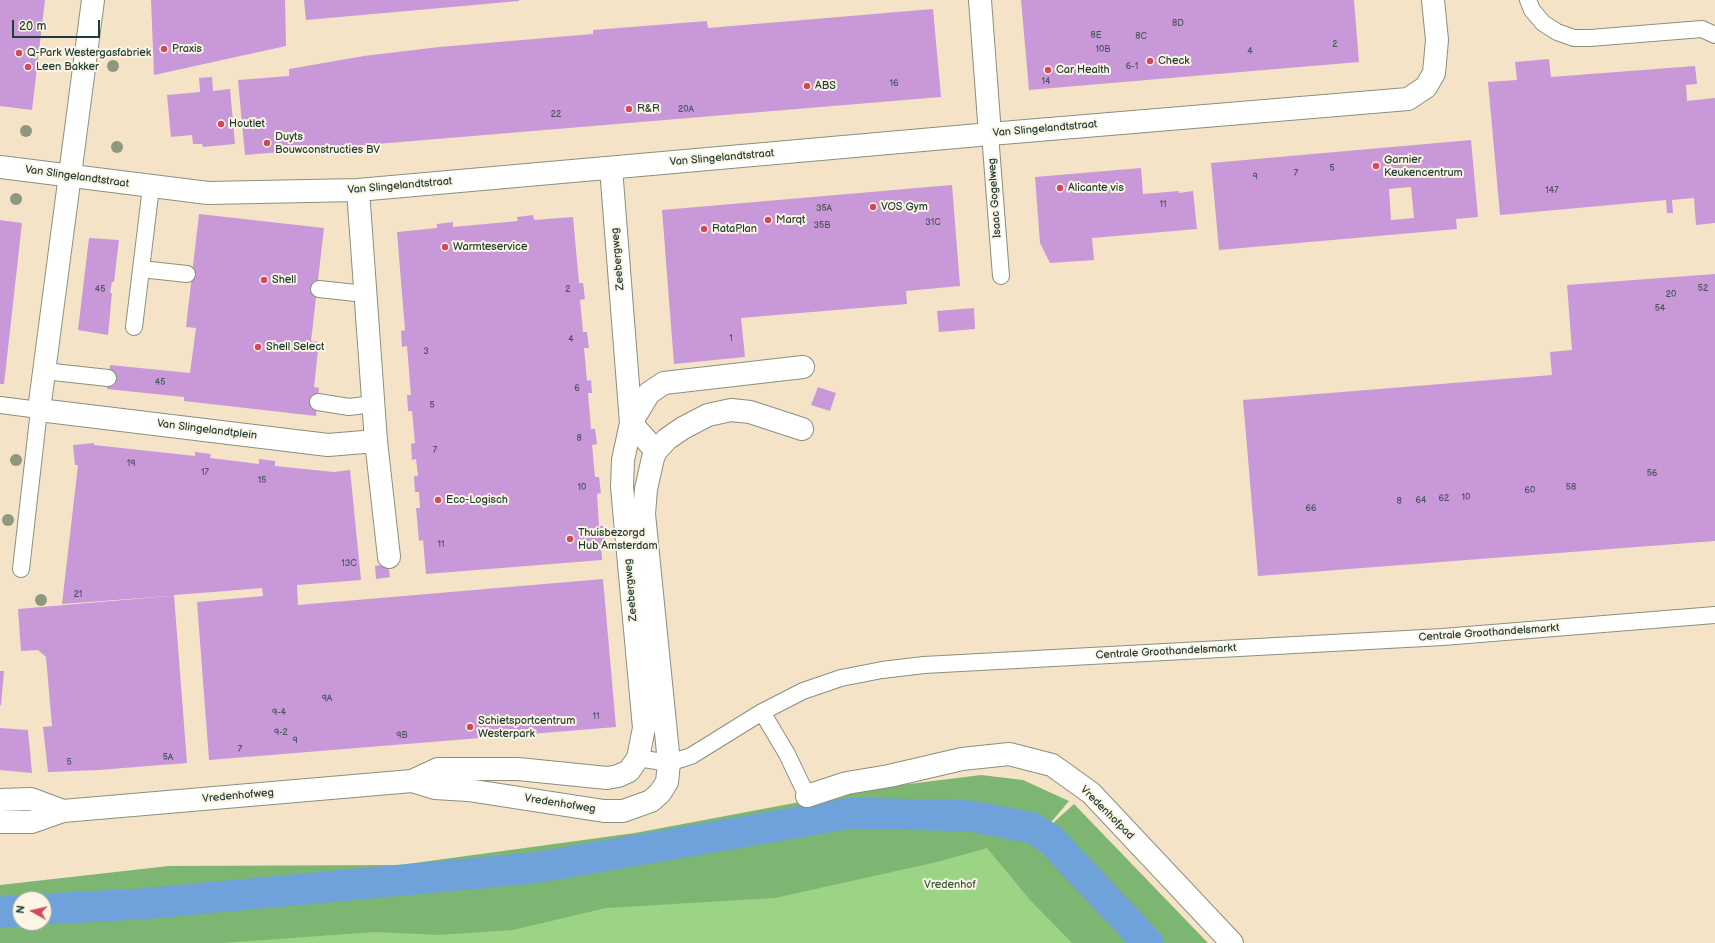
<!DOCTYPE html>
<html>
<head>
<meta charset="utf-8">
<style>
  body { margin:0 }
  #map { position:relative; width:1715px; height:943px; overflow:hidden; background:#f5e3c8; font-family:"Balsamiq Sans",sans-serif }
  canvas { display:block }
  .north { position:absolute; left:12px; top:891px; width:40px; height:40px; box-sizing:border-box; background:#fcf5e5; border:1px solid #a4ab9e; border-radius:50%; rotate:278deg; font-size:11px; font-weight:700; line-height:16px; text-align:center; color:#1f3d34 }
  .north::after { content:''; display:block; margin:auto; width:14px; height:18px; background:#d1495b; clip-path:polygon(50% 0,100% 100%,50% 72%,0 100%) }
  .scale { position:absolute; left:12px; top:20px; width:88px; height:18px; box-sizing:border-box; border:2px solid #1f3d34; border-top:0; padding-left:5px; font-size:12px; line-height:14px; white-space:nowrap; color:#1f3d34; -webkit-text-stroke:3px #fcf5e5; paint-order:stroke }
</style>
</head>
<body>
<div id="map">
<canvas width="1715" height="943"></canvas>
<div class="north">N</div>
<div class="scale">20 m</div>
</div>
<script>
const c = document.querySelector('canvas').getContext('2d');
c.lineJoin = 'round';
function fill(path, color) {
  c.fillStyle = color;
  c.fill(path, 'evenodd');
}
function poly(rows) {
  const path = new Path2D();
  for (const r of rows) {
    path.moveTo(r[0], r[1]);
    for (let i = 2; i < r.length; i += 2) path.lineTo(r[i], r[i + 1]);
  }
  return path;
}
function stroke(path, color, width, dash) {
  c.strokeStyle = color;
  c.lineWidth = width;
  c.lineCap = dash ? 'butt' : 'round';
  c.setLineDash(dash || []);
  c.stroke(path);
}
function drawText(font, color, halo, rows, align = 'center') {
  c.font = font + ' "Balsamiq Sans",sans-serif';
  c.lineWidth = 4;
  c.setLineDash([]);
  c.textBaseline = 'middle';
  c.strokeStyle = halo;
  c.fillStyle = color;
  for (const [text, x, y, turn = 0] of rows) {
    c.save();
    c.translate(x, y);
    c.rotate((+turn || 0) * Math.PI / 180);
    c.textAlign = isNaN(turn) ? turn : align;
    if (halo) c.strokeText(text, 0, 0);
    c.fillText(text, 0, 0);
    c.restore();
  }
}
fill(poly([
  [1008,835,1129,943,0,943,20,923,44,923]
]), '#9cd486');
fill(poly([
  [981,775,1023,780,1069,801,1042,833,1074,804,1208,943,1072,943,1030,900,987,848,937,862,775,898,606,908,513,930,438,935,375,932,222,943,0,943,0,885,169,866,400,865,635,833,869,789],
  [20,899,44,899,44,923,20,923]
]), '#7db673');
stroke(poly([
  [44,909,141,904,534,868,852,813,970,816,1032,828,1050,839,1148,943],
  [0,912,20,911]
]), '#6fa2db', 31);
fill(poly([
  [0,0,45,0,32,110,0,106],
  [151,0,285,0,286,46,154,75],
  [304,0,519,0,519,1,306,20],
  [1021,0,1354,0,1359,62,1029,90],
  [933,9,941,97,245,155,238,80,289,76,289,69,364,56,439,47,593,34,593,30,707,21,708,28],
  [1549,59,1551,77,1695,66,1697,84,1686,85,1687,101,1715,98,1715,223,1696,225,1694,198,1672,200,1673,213,1667,213,1666,200,1500,215,1488,82,1517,80,1515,62],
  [212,77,213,91,230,89,235,144,203,147,202,144,193,144,192,135,171,137,167,95,200,92,199,78],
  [1471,140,1478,217,1456,219,1457,229,1219,250,1211,163],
  [1411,187,1414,218,1391,220,1389,189],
  [1141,168,1143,194,1179,191,1179,193,1193,191,1197,229,1092,238,1094,260,1050,263,1040,243,1035,177],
  [952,185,960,286,906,291,907,304,741,318,745,357,674,364,662,210],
  [199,214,324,228,311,341,319,342,314,387,319,388,316,416,184,401,184,397,107,389,110,365,190,373,196,328,186,327],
  [533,215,534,220,573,217,579,283,583,283,585,299,580,300,583,332,587,332,589,348,584,348,587,381,591,380,592,393,588,393,591,429,595,429,597,444,592,445,595,477,599,477,601,493,597,494,599,526,603,526,605,542,601,542,602,560,426,574,423,540,419,541,416,508,420,508,419,492,415,492,414,476,418,476,416,459,412,460,411,444,415,443,412,411,408,411,407,395,411,395,407,346,402,347,401,331,405,330,397,232,437,228,437,224,453,222,453,227,518,221,517,217],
  [0,220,22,223,4,384,0,384],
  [89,238,119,240,114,282,112,282,110,293,112,293,108,335,78,330],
  [1715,274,1715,541,1258,576,1243,400,1552,375,1550,352,1572,350,1567,285],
  [974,308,975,329,939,332,937,311],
  [818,387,836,393,830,411,811,405],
  [94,443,94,445,195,456,195,452,211,454,210,458,259,464,259,459,275,461,275,466,334,472,350,470,361,580,297,585,298,605,603,579,616,727,209,760,197,602,263,596,262,588,226,591,174,595,187,763,98,770,48,772,43,727,52,726,46,657,38,650,21,651,18,609,170,596,62,604,78,465,75,465,73,445],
  [388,564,390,577,376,579,375,566],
  [0,671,4,671,1,705,0,705],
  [0,728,28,730,32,773,0,770]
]), '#c898d9');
const lane = poly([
  [1528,0,1532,10,1543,23,1557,32,1574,38,1590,38,1702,29,1715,35],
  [990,134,1001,276],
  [141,269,187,274],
  [319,289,365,294],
  [134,327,151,187],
  [44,371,108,378],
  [318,402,349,407,373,404],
  [0,405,39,410,21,569],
  [762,712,787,754,807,796],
  [638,758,669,763,691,756,762,712,803,691,841,678,882,670,924,665,1443,637,1715,615]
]);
const street = poly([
  [93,0,39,410,328,445,376,441],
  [980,0,990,134],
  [0,167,208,193,358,190,990,134,1408,99,1426,87,1434,73,1437,40,1433,0],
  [611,168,631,423,656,451],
  [358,190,376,441,389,557],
  [412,781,435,788,468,790,604,811,623,811,651,801,660,793,667,782,669,763,644,514,646,489,653,458,656,451,667,439,683,428,708,415,731,410,750,412,802,429],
  [807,796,847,783,889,776,962,759,1009,754,1052,765,1091,793,1232,943],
  [0,800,31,799,63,811],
  [0,822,32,822,63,811,412,781,438,769,518,769,607,778,618,776,629,771,638,758,644,728,622,487,623,460,631,423,649,393,664,383,803,367]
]);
stroke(lane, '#8a907e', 18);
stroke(street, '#8a907e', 24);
stroke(lane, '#fff', 16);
stroke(street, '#fff', 22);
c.fillStyle = '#8d987f';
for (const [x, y] of [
  [113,66],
  [26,131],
  [117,147],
  [16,199],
  [16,460],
  [8,520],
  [41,600]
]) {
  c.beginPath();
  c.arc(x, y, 6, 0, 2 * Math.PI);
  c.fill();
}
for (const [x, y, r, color] of [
  [164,49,4,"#d1495b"],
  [19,53,4,"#d1495b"],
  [1150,61,4,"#d1495b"],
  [28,67,4,"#d1495b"],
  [1048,70,4,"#d1495b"],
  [807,86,4,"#d1495b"],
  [629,109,4,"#d1495b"],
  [221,124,4,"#d1495b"],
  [267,143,4,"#d1495b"],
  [1376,166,4,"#d1495b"],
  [1060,188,4,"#d1495b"],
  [873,207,4,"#d1495b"],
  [768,220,4,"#d1495b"],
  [704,229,4,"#d1495b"],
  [445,247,4,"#d1495b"],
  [264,280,4,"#d1495b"],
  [258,347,4,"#d1495b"],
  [438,500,4,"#d1495b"],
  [570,539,4,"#d1495b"],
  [470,727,4,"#d1495b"]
]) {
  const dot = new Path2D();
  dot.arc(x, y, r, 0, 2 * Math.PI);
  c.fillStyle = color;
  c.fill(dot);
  stroke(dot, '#fcf5e5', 1.5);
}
drawText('9px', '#49545d', null, [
  ["8D",1178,24],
  ["8E",1096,36],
  ["8C",1141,37],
  ["2",1335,45],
  ["10B",1103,50],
  ["4",1250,52],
  ["6-1",1132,67],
  ["14",1046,82],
  ["16",894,84],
  ["20A",686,110],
  ["22",556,115],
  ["5",1332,169],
  ["7",1296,174],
  ["9",1255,177],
  ["147",1552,191],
  ["11",1163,205],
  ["35A",824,209],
  ["31C",933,223],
  ["35B",822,226],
  ["52",1703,289],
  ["45",100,290],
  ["2",568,290],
  ["20",1671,295],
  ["54",1660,309],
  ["1",731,339],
  ["4",571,340],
  ["3",426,352],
  ["45",160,383],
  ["6",577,389],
  ["5",432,406],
  ["8",579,439],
  ["7",435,451],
  ["19",131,464],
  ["17",205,473],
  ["56",1652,474],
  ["15",262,481],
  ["10",582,488],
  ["58",1571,488],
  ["60",1530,491],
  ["10",1466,498],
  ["62",1444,499],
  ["64",1421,501],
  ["8",1399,502],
  ["66",1311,509],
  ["11",441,545],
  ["13C",349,564],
  ["21",78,595],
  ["9A",327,699],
  ["9-4",279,713],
  ["11",596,717],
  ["9-2",281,733],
  ["9B",402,736],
  ["9",295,741],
  ["7",240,750],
  ["5A",168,758],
  ["5",69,763]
]);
drawText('11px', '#1f3d34', '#fcf5e5', [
  ["Praxis",172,49],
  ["Q-Park Westergasfabriek",27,53],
  ["Check",1158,61],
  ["Leen Bakker",36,67],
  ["Car Health",1056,70],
  ["ABS",815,86],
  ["R&R",637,109],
  ["Houtlet",229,124],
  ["Duyts",275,137],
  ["Bouwconstructies BV",275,150],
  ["Garnier",1384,160],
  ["Keukencentrum",1384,173],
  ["Alicante vis",1068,188],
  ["VOS Gym",881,207],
  ["Marqt",776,220],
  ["RataPlan",712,229],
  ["Warmteservice",453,247],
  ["Shell",272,280],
  ["Shell Select",266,347],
  ["Eco-Logisch",446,500],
  ["Thuisbezorgd",578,533],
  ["Hub Amsterdam",578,546],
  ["Schietsportcentrum",478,721],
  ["Westerpark",478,734]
], 'left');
drawText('11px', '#1f3d34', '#fcf5e5', [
  ["Van Slingelandtstraat",1045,129,-5],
  ["Van Slingelandtstraat",722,158,-5],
  ["Van Slingelandtstraat",77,177,8],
  ["Van Slingelandtstraat",400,186,-5],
  ["Isaac Gogelweg",995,198,-94],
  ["Zeebergweg",618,259,-95],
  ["Van Slingelandtplein",207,430,7],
  ["Zeebergweg",631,590,-95],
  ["Centrale Groothandelsmarkt",1489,633,-4],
  ["Centrale Groothandelsmarkt",1166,652,-3],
  ["Vredenhofweg",238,796,-5],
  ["Vredenhofweg",560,804,9],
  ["Vredenhofpad",1107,813,45]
]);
drawText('11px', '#385b44', '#fcf5e5', [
  ["Vredenhof",950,885]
]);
</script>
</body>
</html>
